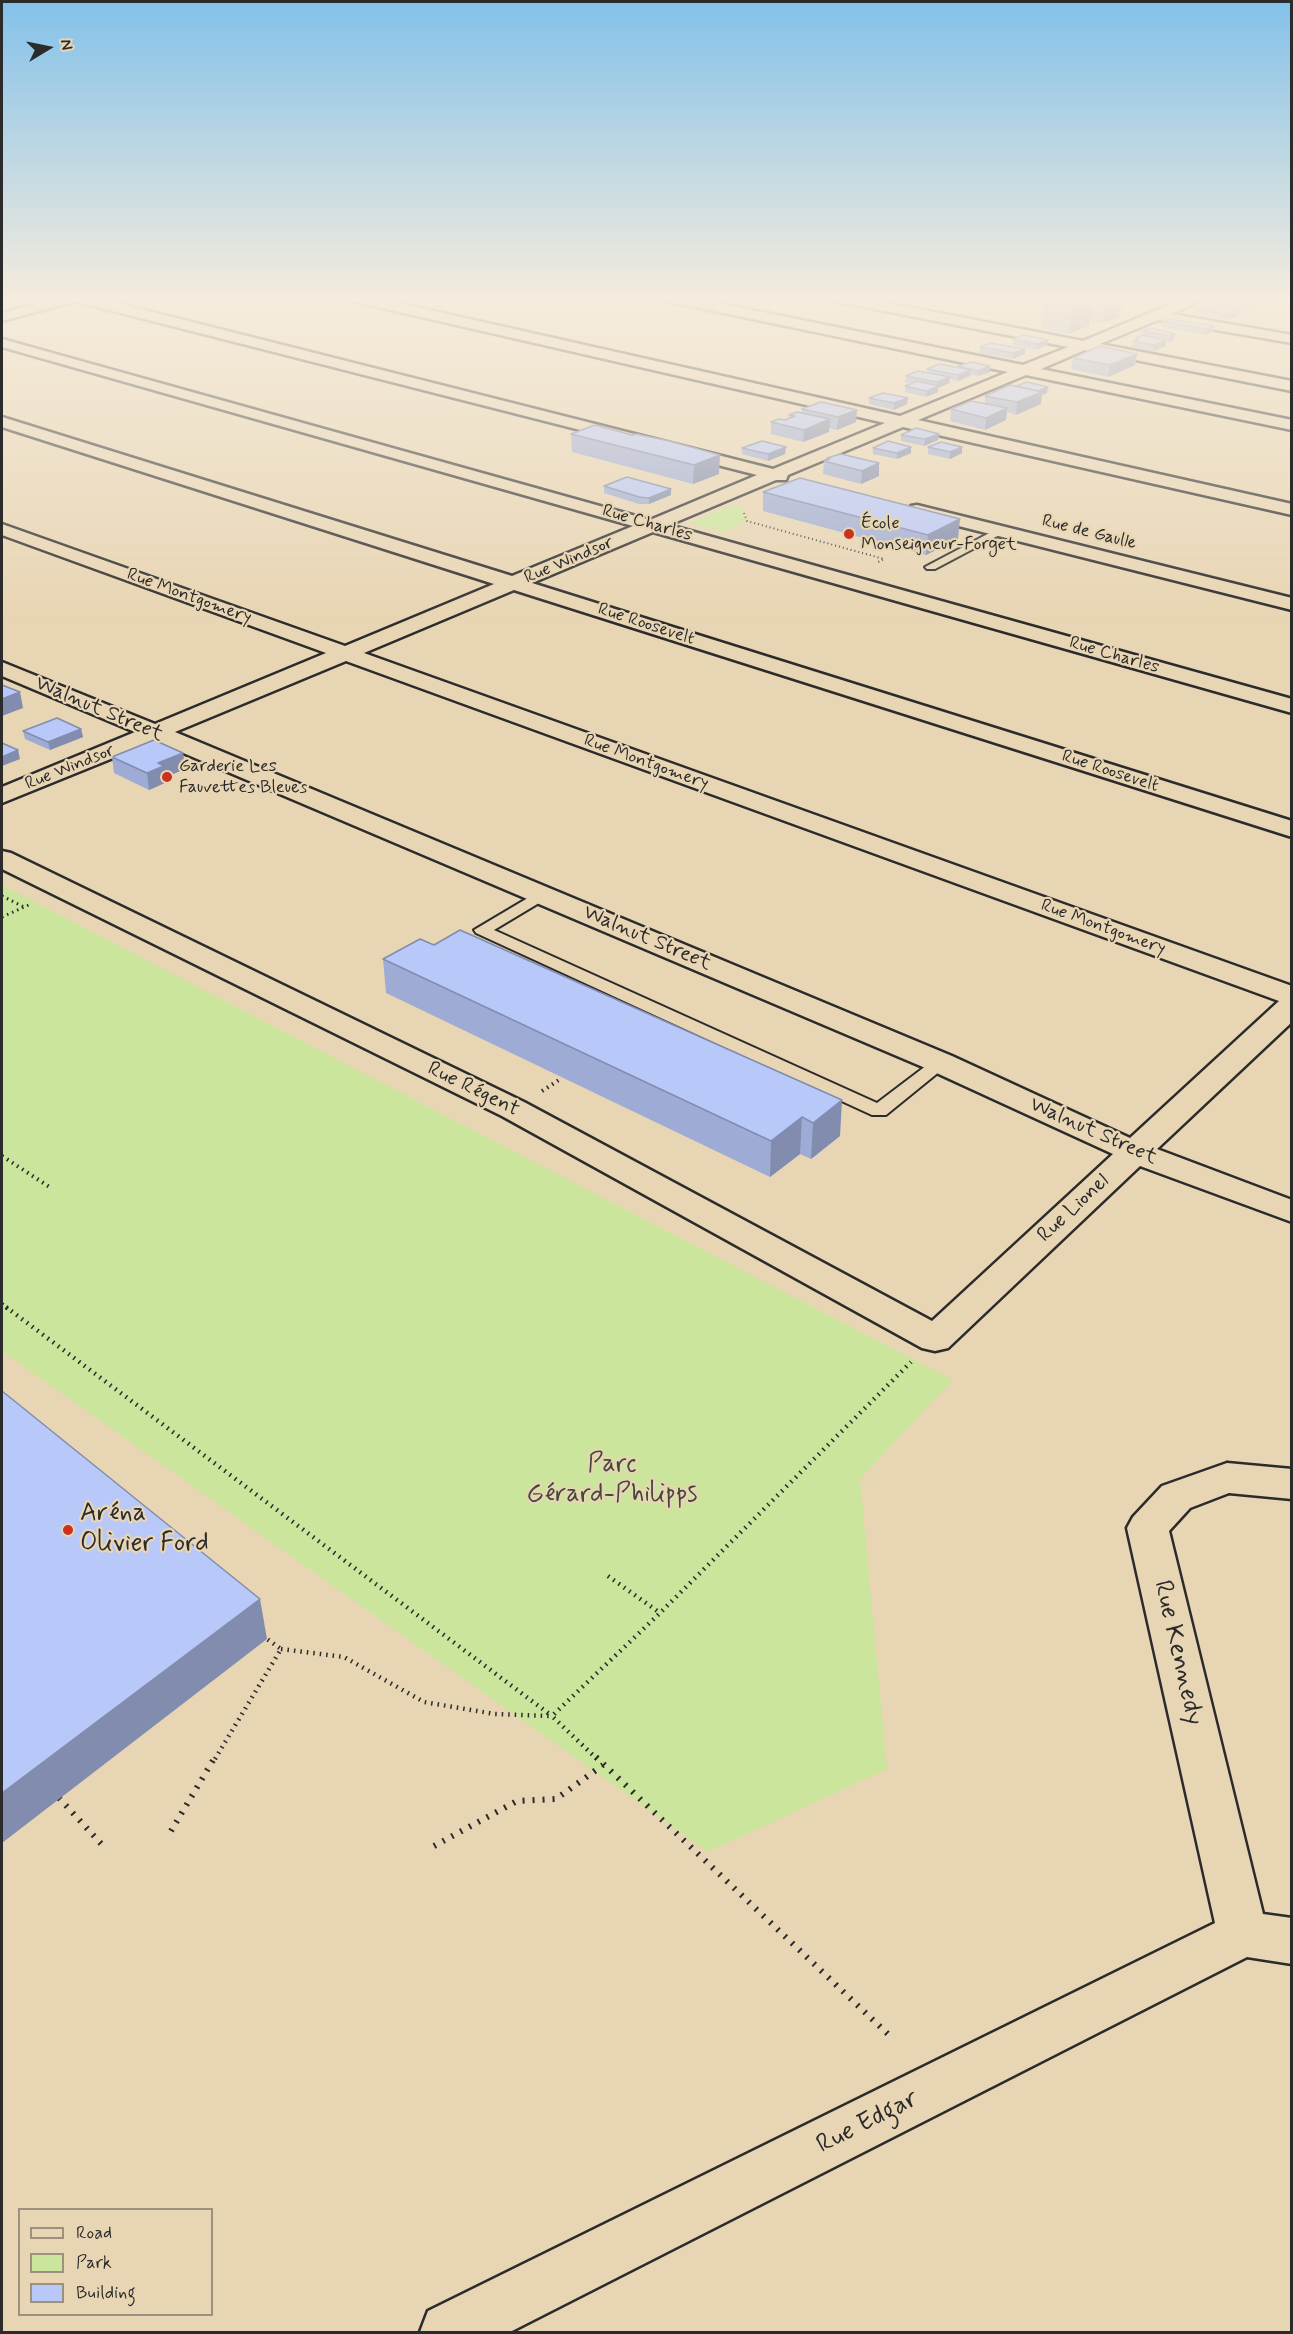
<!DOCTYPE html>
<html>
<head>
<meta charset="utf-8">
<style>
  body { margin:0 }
  #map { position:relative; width:1293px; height:2334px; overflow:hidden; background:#e8d5b3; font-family:Mynerve,sans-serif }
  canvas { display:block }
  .frame { position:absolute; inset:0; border:3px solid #2b2b2b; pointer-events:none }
  .legend { position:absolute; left:18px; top:2208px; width:195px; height:108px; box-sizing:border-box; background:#e8d5b3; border:2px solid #9c917d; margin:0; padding:8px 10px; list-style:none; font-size:18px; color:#2b2b2b }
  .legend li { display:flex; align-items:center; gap:12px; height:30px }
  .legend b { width:30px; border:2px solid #9c917d }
  .north { position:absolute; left:18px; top:18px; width:60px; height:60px; -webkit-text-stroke:4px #e8d5b3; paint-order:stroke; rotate:80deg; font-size:16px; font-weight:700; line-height:24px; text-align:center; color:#2b2b2b }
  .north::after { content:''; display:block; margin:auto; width:21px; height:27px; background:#2b2b2b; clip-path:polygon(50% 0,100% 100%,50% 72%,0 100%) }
</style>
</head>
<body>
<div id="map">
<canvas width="1293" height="2334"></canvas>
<div class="frame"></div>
<ul class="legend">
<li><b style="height:8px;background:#e8d5b3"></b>Road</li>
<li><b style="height:16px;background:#cbe59c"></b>Park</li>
<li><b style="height:16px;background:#b8c8f8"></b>Building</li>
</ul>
<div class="north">N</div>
</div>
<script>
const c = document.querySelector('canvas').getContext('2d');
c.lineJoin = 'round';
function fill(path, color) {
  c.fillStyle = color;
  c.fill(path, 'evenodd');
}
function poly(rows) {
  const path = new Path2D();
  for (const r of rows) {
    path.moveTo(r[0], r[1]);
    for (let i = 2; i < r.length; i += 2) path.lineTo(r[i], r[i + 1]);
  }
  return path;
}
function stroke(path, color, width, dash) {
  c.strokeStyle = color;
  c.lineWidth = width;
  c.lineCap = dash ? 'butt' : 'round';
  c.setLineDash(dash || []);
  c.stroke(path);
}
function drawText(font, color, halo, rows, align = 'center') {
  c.font = font + ' Mynerve,sans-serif';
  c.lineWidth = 4.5;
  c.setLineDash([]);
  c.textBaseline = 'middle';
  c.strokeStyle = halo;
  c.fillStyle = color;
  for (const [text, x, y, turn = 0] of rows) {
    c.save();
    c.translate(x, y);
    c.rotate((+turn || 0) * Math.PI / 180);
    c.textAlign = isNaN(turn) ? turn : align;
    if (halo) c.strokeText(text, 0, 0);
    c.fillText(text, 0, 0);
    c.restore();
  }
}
fill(poly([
  [731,505,742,507,747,521,724,532,689,523],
  [2,885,953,1380,860,1479,887,1769,708,1852,2,1351]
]), '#cbe59c');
const service = poly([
  [999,528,1003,529,1003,533,935,569,927,569,925,567,999,528],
  [543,889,549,891,551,894,549,897,494,930,877,1103,935,1059,941,1058,947,1059,950,1063,886,1115,872,1115,476,933,474,930,543,889]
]);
const minor = poly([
  [89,296,773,469,885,423,347,300,341,296,367,296,900,416,1008,372,661,300,655,296,683,296,1023,365,1068,347,829,300,823,296,852,296,1083,341,1190,296,1209,296,1172,314,1292,335,1292,343,1158,320,1100,344,1292,381,1292,391,1085,350,1041,369,1292,420,1292,430,1026,375,918,420,1292,504,1292,515,903,427,788,475,786,480,776,480,669,525,1292,699,1292,713,653,532,532,583,1292,821,1292,837,514,590,364,653,1292,986,1292,1022,1157,1149,1292,1200,1292,1222,1140,1166,948,1348,935,1351,922,1348,502,1116,2,869,2,851,11,853,524,1102,932,1321,1113,1154,930,1070,155,741,2,803,2,787,135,732,2,676,2,662,155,724,326,653,2,535,2,524,345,646,494,584,2,427,2,417,512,576,633,526,2,347,2,339,650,520,757,475,70,300,68,297,89,296],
  [346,661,1279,1001,1130,1138,952,1056,175,732,346,661],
  [917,505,1292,598,1292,610,911,514,908,510,911,506,917,505],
  [1227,1463,1292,1469,1292,1499,1229,1493,1190,1508,1169,1531,1263,1914,1292,1918,1292,1964,1247,1957,510,2332,420,2332,428,2311,1215,1923,1127,1528,1133,1517,1162,1486,1227,1463]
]);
const secondary = poly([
  [61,296,84,296,83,299,2,321,2,313,61,296]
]);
stroke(service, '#2b2b2b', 4);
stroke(minor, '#2b2b2b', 5);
stroke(secondary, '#2b2b2b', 5);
stroke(poly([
  [744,513,747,521,884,559,876,563]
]), '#2b2b2b', 2, [1, 3]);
stroke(poly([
  [2,896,24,907],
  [2,917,31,904]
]), '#2b2b2b', 3, [1.5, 4]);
stroke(poly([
  [542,1091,562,1078],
  [2,1156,51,1188],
  [2,1304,8,1309]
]), '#2b2b2b', 4, [1.5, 4.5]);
stroke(poly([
  [6,1307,552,1716],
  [608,1576,660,1613],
  [281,1649,344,1657,424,1702,495,1714,551,1716],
  [215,1759,281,1649,267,1639],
  [597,1759,552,1716,660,1613,911,1362]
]), '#2b2b2b', 4.5, [1.5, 5]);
stroke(poly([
  [596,1757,891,2037],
  [59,1798,106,1849],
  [171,1831,215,1757],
  [434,1846,517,1801,556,1799,603,1765]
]), '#2b2b2b', 6, [2, 8]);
fill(service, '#e8d5b3');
fill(minor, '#e8d5b3');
fill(secondary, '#e8d5b3');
fill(poly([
  [9,296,44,296,44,297,27,302,9,298],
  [1085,296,1160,296,1160,301,1146,306,1122,302,1120,317,1104,323,1090,320,1089,326,1068,334,1042,329,1046,301],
  [1233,296,1266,296,1266,298,1266,296,1275,296,1274,299,1252,310,1224,305,1225,300],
  [1199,308,1241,315,1229,320,1198,314],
  [1163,321,1214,326,1213,332,1205,335,1162,327],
  [1143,331,1175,334,1174,340,1169,342,1166,341,1166,346,1154,351,1132,347,1133,341,1136,340,1136,338,1142,336],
  [1013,339,1047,345,1036,350,1013,345],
  [980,347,1025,354,1013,359,979,353],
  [1137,354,1135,365,1108,377,1071,369,1073,358],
  [958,366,990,366,990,372,978,376,970,375,970,376,958,381,950,379,949,383,938,388,938,392,926,397,905,392,905,386,912,383,905,382,906,376,927,372,927,369,958,368],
  [1017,386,1048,387,1047,393,1042,395,1041,404,1016,415,1007,412,1006,420,985,430,950,421,951,409,985,404,985,396],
  [869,398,907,404,894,410,869,404],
  [802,409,856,422,837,430,829,428,829,432,803,442,771,434,771,422,785,420,789,419,789,415,802,413],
  [595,425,719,474,693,484,572,452,571,434],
  [939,434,938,440,924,446,901,441,901,435],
  [786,447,785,454,768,461,742,454,742,448],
  [928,447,962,447,962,453,950,459,928,454],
  [873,448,911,453,897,459,873,454],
  [827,458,879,476,861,484,823,474,824,461,827,460],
  [604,486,671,489,671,495,649,504,639,504,604,493],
  [763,492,958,539,926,555,763,511],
  [81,729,83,737,50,750,25,739,23,731],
  [183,753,185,769,166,777,167,782,149,790,114,773,112,757],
  [460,930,840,1136,811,1159,800,1154,770,1177,386,993,383,959,434,945]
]), '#9eacd5');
fill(poly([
  [44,296,44,297,27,302,26,297],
  [1108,296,1123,296,1120,317,1104,323],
  [1147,296,1160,296,1160,301,1146,306],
  [1266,296,1275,296,1274,299,1265,304],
  [1093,298,1089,326,1068,334,1072,306],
  [1264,300,1263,305,1252,310,1253,305],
  [1242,310,1241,315,1229,320,1230,315],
  [1214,326,1213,332,1205,335,1206,329],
  [1175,334,1174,340,1169,342,1170,336],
  [1048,340,1047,345,1036,350,1037,344],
  [1166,340,1166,346,1154,351,1154,345],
  [1025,349,1025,354,1013,359,1014,353],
  [1137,354,1135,365,1108,377,1110,365],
  [990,366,990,372,978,376,978,371],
  [971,370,970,376,958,381,958,375],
  [950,377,949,383,938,388,938,392,926,397,927,391,937,387,937,382],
  [1048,387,1047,393,1042,395,1041,404,1016,415,1017,402,1037,391],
  [908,398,907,404,894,410,894,403],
  [1007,408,1006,420,985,430,986,418],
  [857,410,856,422,837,430,838,417],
  [830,419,829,432,803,442,804,430],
  [939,434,938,440,924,446,925,439],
  [786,447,785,454,768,461,768,454],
  [911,447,911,453,897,459,897,453],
  [962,447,962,453,950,459,950,452],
  [720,455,719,474,693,484,694,465],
  [879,463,879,476,861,484,862,471],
  [671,489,671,495,649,504,649,498],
  [960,519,958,539,926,555,928,535],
  [20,692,23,708,2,716,2,699],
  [81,729,83,737,50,750,48,742],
  [18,750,20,759,2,766,2,757],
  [183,753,185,769,166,777,167,782,149,790,147,773,158,763],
  [842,1100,840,1136,811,1159,813,1123],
  [802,1117,800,1154,770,1177,771,1141],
  [260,1599,267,1639,2,1843,2,1793]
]), '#818cae');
const building = poly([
  [1059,296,1082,296,1093,298,1072,306,1046,301,1059,296],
  [1233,296,1242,296,1264,300,1253,305,1225,300,1233,296],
  [1210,304,1242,310,1230,315,1199,308,1210,304],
  [1169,319,1214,326,1206,329,1163,321,1169,319],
  [1151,328,1175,334,1170,336,1143,331,1151,328],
  [1024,335,1048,340,1037,344,1013,339,1024,335],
  [1142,335,1166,340,1154,345,1133,341,1139,339,1136,338,1142,335],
  [990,343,1025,349,1014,353,980,347,990,343],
  [1100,346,1137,354,1110,365,1073,358,1100,346],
  [971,362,990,366,978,371,958,366,971,362],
  [939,364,971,370,958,375,927,369,939,364],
  [918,371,950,377,937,382,906,376,918,371],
  [917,381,939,386,927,391,905,386,917,381],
  [1027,382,1048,387,1038,391,1017,386,1027,382],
  [1010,385,1042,392,1017,402,985,396,1010,385],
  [883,393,908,398,894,403,869,398,883,393],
  [971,401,1007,408,986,418,951,409,971,401],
  [821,402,857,410,838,417,802,409,821,402],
  [797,412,830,419,804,430,771,422,779,419,785,420,795,416,789,415,797,412],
  [595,425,632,435,636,434,669,441,720,455,694,465,571,434,595,425],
  [916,428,939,434,925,439,901,435,916,428],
  [762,441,786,447,768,454,742,448,762,441],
  [888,441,911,447,897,453,873,448,888,441],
  [941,442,962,447,950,452,928,447,941,442],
  [841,454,879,463,862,471,824,461,830,459,827,458,841,454],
  [627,477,671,489,649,498,639,497,604,486,627,477],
  [800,478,960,519,928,535,763,492,800,478],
  [2,685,20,692,2,699,2,685],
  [57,718,81,729,48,742,23,731,57,718],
  [154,740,183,753,158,763,164,766,147,773,112,757,154,740],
  [2,743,18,750,2,757,2,743],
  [460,930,842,1100,813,1123,802,1117,771,1141,383,959,420,939,434,945,460,930],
  [2,1391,260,1599,2,1793,2,1391]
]);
fill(building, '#b8c8f8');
stroke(building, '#818cae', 1.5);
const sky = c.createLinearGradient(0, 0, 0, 623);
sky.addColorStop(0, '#83c1ea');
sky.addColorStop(0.48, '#f5ecdd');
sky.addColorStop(1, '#f5ecdd00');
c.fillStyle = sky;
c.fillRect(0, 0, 1293, 623);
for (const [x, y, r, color] of [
  [849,534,6,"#c8321e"],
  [167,777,6,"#c8321e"],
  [68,1530,6,"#c8321e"]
]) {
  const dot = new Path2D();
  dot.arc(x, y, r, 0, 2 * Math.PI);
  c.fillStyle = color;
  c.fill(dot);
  stroke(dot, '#e8d5b3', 2);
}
drawText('18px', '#2b2b2b', '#e8d5b3', [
  ["Rue Charles",647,524,16],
  ["Rue de Gaulle",1089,533,14],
  ["Rue Windsor",569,561,-23],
  ["Rue Montgomery",189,597,20],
  ["Rue Roosevelt",646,625,18],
  ["Rue Charles",1114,656,16],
  ["Rue Montgomery",646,763,20],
  ["Rue Windsor",70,768,-22],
  ["Rue Roosevelt",1110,772,18],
  ["Rue Montgomery",1103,928,20]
]);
drawText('18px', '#2b2b2b', '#e8d5b3', [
  ["École",861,524],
  ["Monseigneur-Forget",861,545],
  ["Garderie Les",179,767],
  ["Fauvettes Bleues",179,788]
], 'left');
drawText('21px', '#2b2b2b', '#e8d5b3', [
  ["Walnut Street",99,710,23],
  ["Walnut Street",647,939,23],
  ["Rue Régent",473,1090,26],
  ["Walnut Street",1093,1132,24],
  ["Rue Lionel",1074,1209,-43]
]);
drawText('26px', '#43473c', '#e8d5b3', [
  ["Parc",612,1466],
  ["Gérard-Philipps",612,1496]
]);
drawText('26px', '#2b2b2b', '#e8d5b3', [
  ["Aréna",80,1515],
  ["Olivier Ford",80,1545]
], 'left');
drawText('26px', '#2b2b2b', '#e8d5b3', [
  ["Rue Kennedy",1177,1653,77],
  ["Rue Edgar",868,2123,-27]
]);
</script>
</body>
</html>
